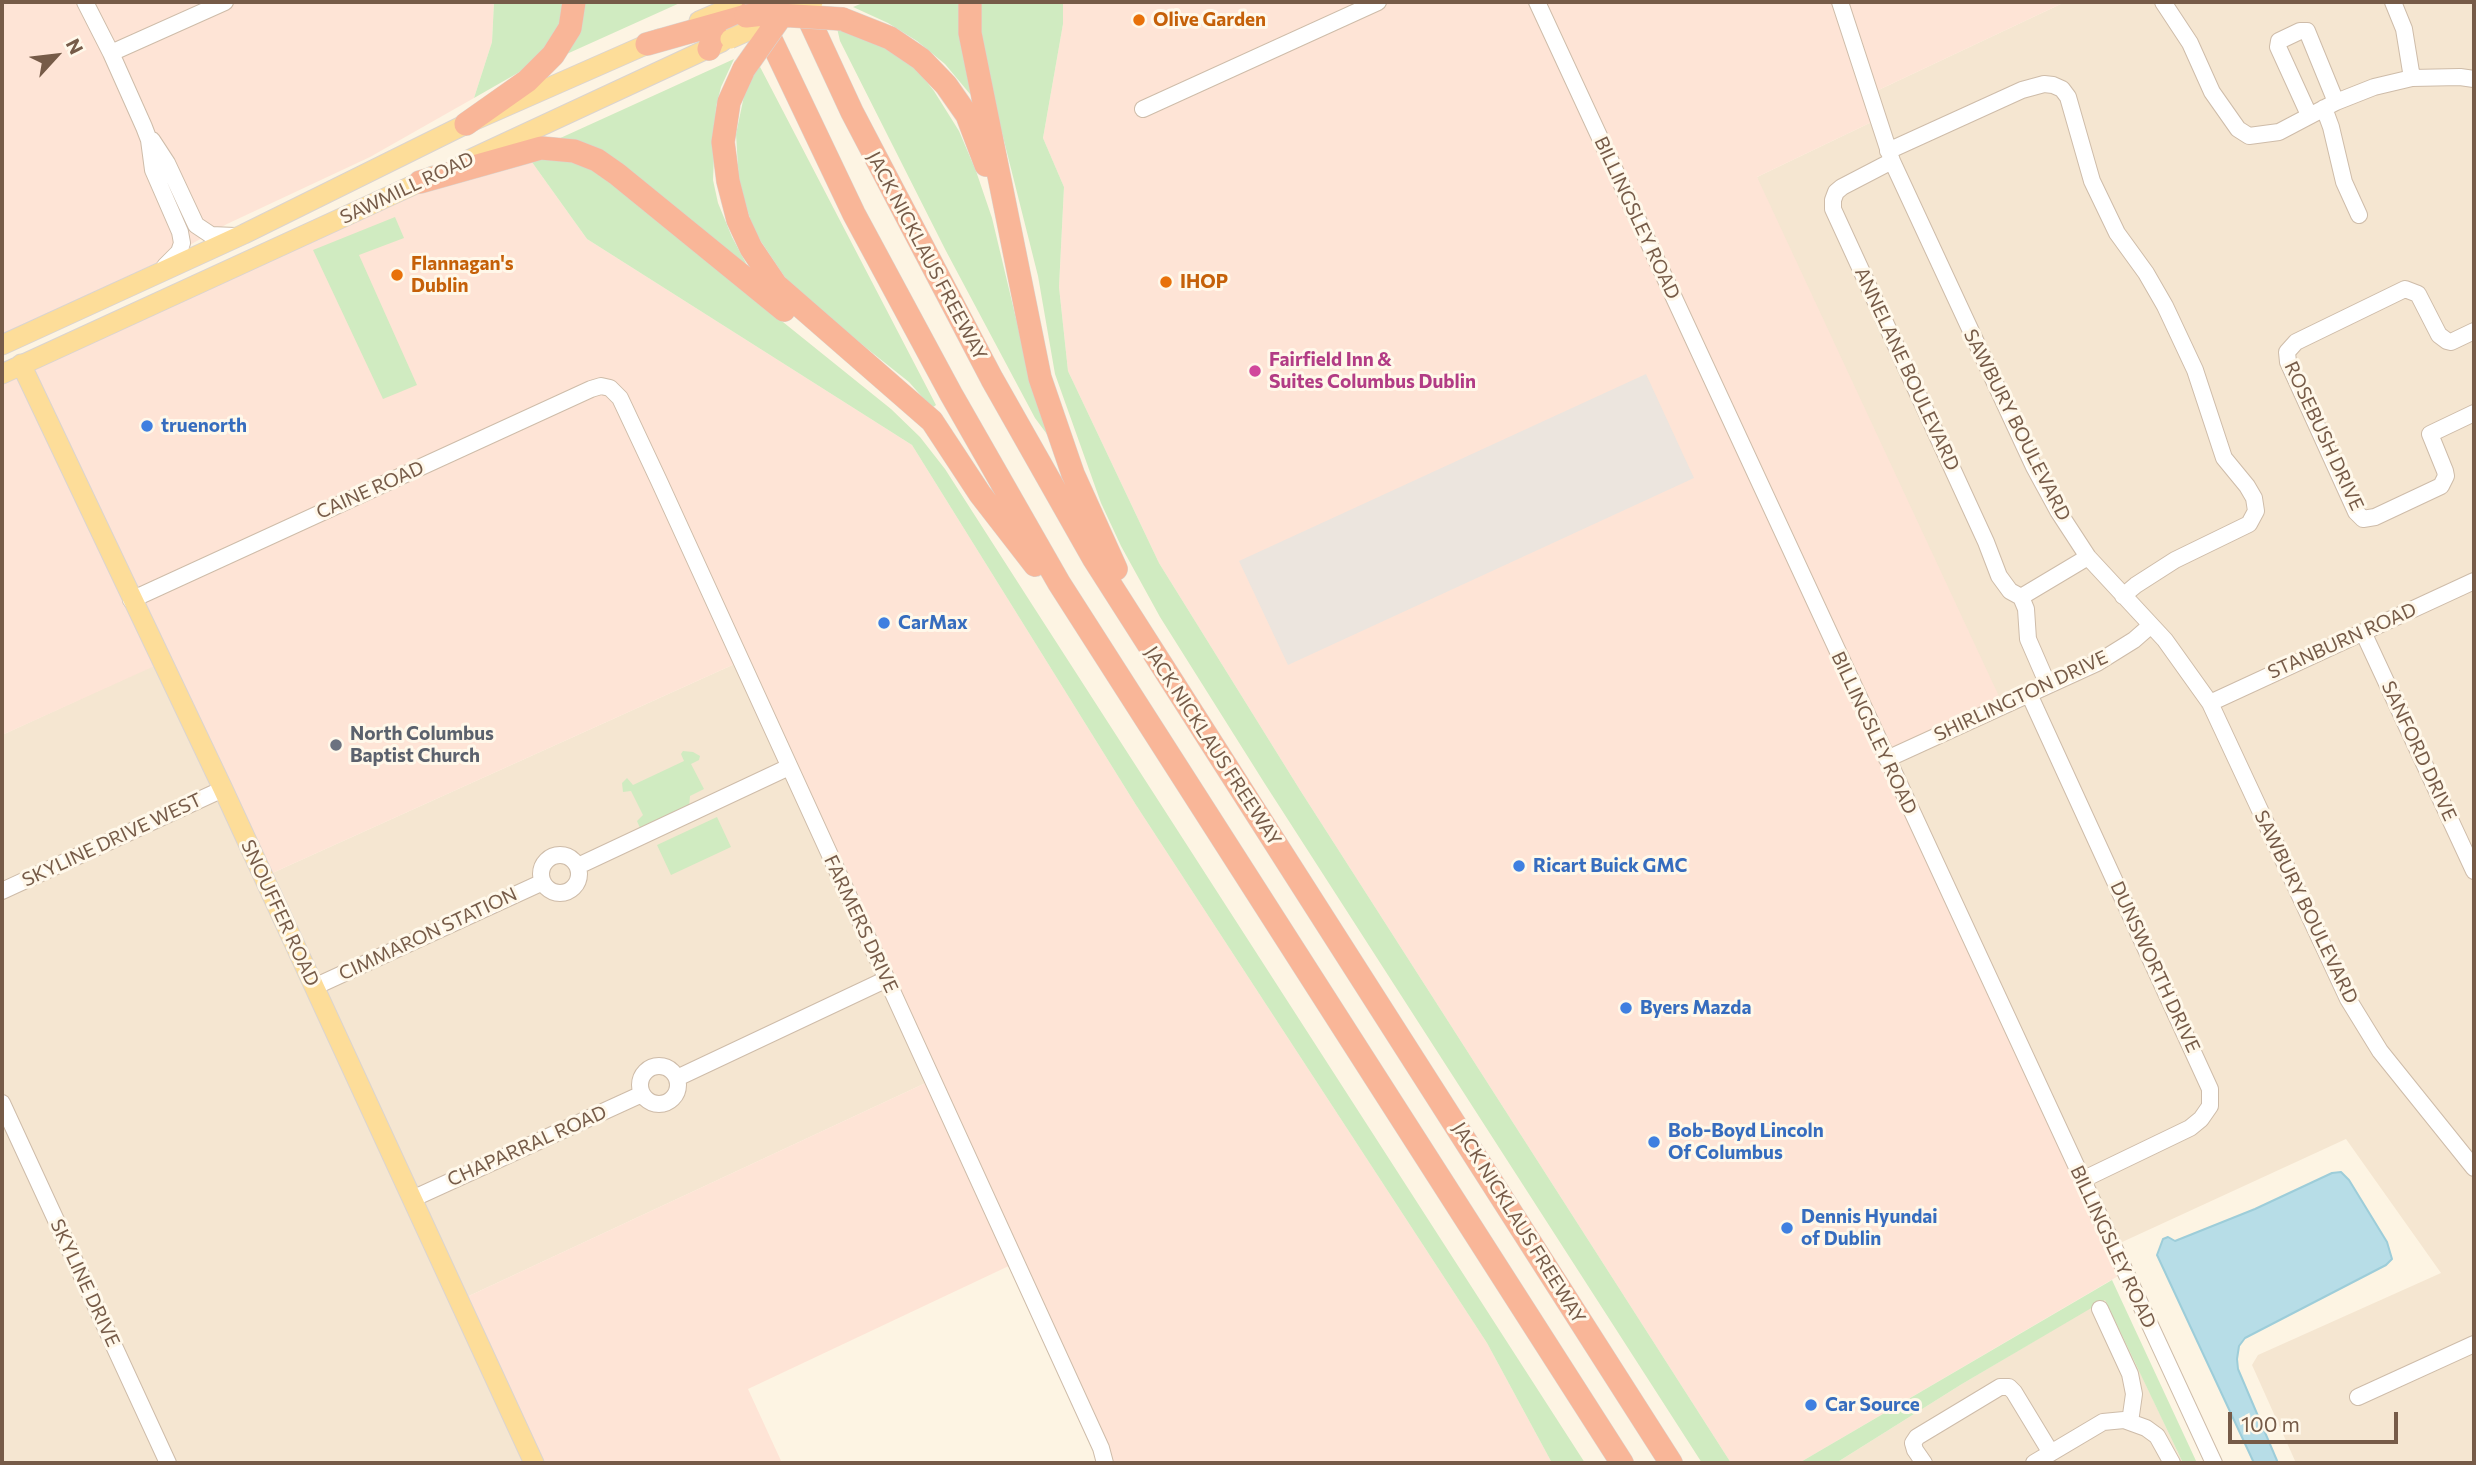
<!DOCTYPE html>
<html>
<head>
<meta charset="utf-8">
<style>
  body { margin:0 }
  #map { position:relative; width:2476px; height:1465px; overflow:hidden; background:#fdf4e3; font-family:Commissioner,sans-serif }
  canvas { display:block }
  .frame { position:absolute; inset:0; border:4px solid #765b48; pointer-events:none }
  .north { position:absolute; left:21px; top:21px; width:70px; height:70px; -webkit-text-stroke:5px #fff8ea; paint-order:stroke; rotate:63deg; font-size:19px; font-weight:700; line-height:28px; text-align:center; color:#765b48 }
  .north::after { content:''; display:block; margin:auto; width:24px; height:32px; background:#765b48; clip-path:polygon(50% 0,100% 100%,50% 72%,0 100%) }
  .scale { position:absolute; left:2228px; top:1412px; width:170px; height:32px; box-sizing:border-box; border:4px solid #765b48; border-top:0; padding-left:9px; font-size:21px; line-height:24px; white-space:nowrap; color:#765b48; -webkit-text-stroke:5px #fff8ea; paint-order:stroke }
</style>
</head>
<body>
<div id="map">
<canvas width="2476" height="1465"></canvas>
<div class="frame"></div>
<div class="north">N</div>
<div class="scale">100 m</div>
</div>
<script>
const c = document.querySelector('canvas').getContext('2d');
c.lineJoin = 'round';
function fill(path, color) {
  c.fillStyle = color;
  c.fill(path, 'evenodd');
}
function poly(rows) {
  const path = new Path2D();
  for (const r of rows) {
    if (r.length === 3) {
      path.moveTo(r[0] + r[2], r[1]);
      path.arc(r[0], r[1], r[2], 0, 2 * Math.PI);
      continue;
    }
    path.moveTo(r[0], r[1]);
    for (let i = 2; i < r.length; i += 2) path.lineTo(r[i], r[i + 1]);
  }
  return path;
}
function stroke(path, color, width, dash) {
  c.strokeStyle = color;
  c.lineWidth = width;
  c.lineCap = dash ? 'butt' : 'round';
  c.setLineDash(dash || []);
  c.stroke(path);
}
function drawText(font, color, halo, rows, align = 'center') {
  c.font = font + ' Commissioner,sans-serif';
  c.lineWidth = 6;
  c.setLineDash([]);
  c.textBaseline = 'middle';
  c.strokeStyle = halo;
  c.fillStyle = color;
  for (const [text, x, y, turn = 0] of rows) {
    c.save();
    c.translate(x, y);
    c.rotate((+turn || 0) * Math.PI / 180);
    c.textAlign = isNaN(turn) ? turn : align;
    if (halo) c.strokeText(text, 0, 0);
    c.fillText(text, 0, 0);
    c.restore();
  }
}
fill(poly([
  [2065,2,2474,2,2474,1463,2296,1463,2252,1365,2258,1355,2441,1273,2346,1139,2120,1243,1887,759,1757,177,1878,119,1870,94],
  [739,662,932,1080,456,1302,531,1463,2,1463,2,735,159,663,259,879],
  [2105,1299,2183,1463,1836,1463,1962,1384]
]), '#f5e6d1');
fill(poly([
  [2,2,494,2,492,42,474,98,370,157,227,224,163,260,2,334],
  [1063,2,2065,2,1870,94,1878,119,1757,177,2003,705,1887,759,2125,1272,1799,1463,1731,1463,1300,790,1159,563,1068,371,1059,287,1064,187,1043,138,1063,24],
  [529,158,587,239,912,445,1136,805,1487,1343,1552,1463,1108,1463,1013,1264,748,1389,782,1463,531,1463,456,1302,932,1080,739,662,259,879,159,664,2,735,2,384,420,191]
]), '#fee4d6');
fill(poly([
  [1646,374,1694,478,1288,665,1239,561]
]), '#ece5de');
fill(poly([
  [494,2,565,2,563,17,549,49,523,70,474,98,492,42],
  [581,2,682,2,560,57],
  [865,2,961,2,976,96,970,94,945,64,917,41,888,23,853,7],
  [980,2,1063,2,1063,24,1043,138,1064,187,1059,287,1068,371,1159,563,1300,790,1731,1463,1702,1463,1265,784,1160,617,1121,546,1101,503,1055,374,1038,276,996,109,980,32],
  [837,28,883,43,912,63,934,91,959,131,976,171,992,218,1029,373,1049,437,1035,418,946,251,840,41],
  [734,59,721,87,716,107,713,180,718,203,732,237,748,267,556,140],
  [758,63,936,405,932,408,909,382,806,300,786,279,754,231,739,184,736,134,744,96],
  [546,155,588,165,891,409,920,437,945,469,1033,606,1585,1463,1552,1463,1487,1343,1136,805,912,445,587,239,529,158],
  [395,217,404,238,359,255,417,385,383,399,313,250],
  [683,751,693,752,700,756,699,760,691,764,704,789,690,796,689,807,688,805,679,809,680,811,643,829,640,828,637,821,643,815,631,791,623,792,622,783,627,778,633,785,684,761,681,754],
  [717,817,731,847,671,875,657,845],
  [2112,1280,2197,1463,2183,1463,2105,1300,1962,1384,1836,1463,1799,1463]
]), '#d0ebc1');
const water = poly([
  [2341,1172,2349,1180,2387,1242,2392,1259,2386,1265,2245,1338,2239,1346,2237,1359,2238,1369,2278,1463,2254,1463,2157,1255,2163,1239,2168,1237,2175,1241,2255,1209,2332,1173,2341,1172]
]);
fill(water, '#b7dde7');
stroke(water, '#9dcdd9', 2);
const minor = poly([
  [85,2,111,53,144,127,149,140,153,170,180,232,182,243,179,252,165,266],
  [1537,2,2214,1463],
  [1840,2,1892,161,2034,467,2058,511,2088,557,2165,640,2210,703,2348,999,2380,1051,2474,1168],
  [2163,2,2190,43,2212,92,2238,129,2249,136,2279,132,2336,102,2374,87,2412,78,2460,77,2474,79],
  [2393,2,2404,29,2412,78],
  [111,53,225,2],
  [2324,108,2331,127,2344,182,2359,215],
  [1143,109,1378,2],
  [2309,115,2278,47,2279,41,2300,31,2307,31,2336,102],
  [152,140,167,163,196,225,211,235,235,236],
  [1888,151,2022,90,2044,84,2053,85,2062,89,2068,97,2092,181,2117,233,2146,273,2165,306,2195,370,2224,458,2247,486,2254,498,2256,511,2249,524,2175,560,2136,585,2123,596],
  [1892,161,1842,187,1836,192,1833,200,1833,209,1986,542,1999,576,2010,591,2021,597,2026,609,2028,639,2048,685],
  [2474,331,2451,342,2447,341,2439,335,2418,294,2405,289,2296,342,2287,352,2288,362,2356,512,2363,519,2375,517,2441,486,2446,476,2445,471,2430,434,2474,413],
  [2021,597,2088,557],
  [131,600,591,389,601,386,610,388,620,398,659,481,1101,1448,1105,1463],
  [2363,632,2474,871],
  [2029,694,2210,1089,2210,1106,2201,1119,2190,1128,2082,1180],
  [2210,703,2474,581],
  [1887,759,2097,663,2134,640,2150,626],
  [560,874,19],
  [578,866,789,767],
  [2,891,223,789],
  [314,987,543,882],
  [659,1085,19],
  [677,1078,887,979],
  [2,1103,168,1463],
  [412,1199,642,1094],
  [2100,1309,2130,1374,2134,1394,2130,1422],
  [2358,1397,2474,1344],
  [1924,1463,1915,1450,1913,1443,1917,1437,2000,1387,2009,1387,2014,1392,2051,1453],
  [2034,1463,2103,1422,2124,1420,2146,1428,2157,1436,2172,1463]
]);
const major = poly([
  [699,21,743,2],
  [464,162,722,42],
  [2,345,244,234,466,124,659,39],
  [21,364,223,789,534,1463],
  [2,374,433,176]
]);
const highway = poly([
  [753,2,854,214,951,394,1059,583,1622,1463],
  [801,2,852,112,992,379,1094,559,1671,1463],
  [970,2,970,33,1040,378,1073,474,1116,569],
  [842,19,890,38,921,59,946,85,967,115,986,165],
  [647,44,746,16],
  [709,49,713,38,736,23],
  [744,69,729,102,723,142,728,181,738,220,751,248,776,285,932,421,980,494,1035,565],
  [466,124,527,81,553,55,570,28,574,2],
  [420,182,541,148,574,151,597,160,617,174,784,310]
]);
stroke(minor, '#cebca9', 18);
stroke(major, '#dbd4cf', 21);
stroke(highway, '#dbd4cf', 24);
stroke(minor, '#fff', 16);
stroke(major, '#fddd99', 19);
stroke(highway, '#f9b698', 23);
const majorBridge = poly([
  [730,39,813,2]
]);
const highwayBridge = poly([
  [746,16,764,14,842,19],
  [744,69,782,15]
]);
stroke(majorBridge, '#dbd4cf', 21, []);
stroke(highwayBridge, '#dbd4cf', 24, []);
stroke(majorBridge, '#fddd99', 19);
stroke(highwayBridge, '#f9b698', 23);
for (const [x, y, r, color] of [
  [1139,20,7,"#e8710a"],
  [397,275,7,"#e8710a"],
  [1166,282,7,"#e8710a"],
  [1255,371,7,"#d1479c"],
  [147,426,7,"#3f7fe0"],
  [884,623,7,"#3f7fe0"],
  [336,745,7,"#6b7280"],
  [1519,866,7,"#3f7fe0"],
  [1626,1008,7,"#3f7fe0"],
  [1654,1142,7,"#3f7fe0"],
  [1787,1228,7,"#3f7fe0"],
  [1811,1405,7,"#3f7fe0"]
]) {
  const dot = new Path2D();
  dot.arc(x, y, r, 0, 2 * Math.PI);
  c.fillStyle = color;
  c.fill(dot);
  stroke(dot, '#fff8ea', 2.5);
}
drawText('bold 19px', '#c56008', '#fff8ea', [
  ["Olive Garden",1153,20],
  ["Flannagan's",411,264],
  ["Dublin",411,286],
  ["IHOP",1180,282]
], 'left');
drawText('19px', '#765b48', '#fff8ea', [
  ["SAWMILL ROAD",407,188,-25],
  ["BILLINGSLEY ROAD",1637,218,65],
  ["JACK NICKLAUS FREEWAY",927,256,62],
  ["ANNELANE BOULEVARD",1907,369,65],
  ["SAWBURY BOULEVARD",2017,425,63],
  ["ROSEBUSH DRIVE",2324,436,65],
  ["CAINE ROAD",370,490,-24],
  ["STANBURN ROAD",2342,641,-24],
  ["SHIRLINGTON DRIVE",2021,696,-25],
  ["BILLINGSLEY ROAD",1874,733,65],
  ["JACK NICKLAUS FREEWAY",1213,746,57],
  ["SANFORD DRIVE",2419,751,65],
  ["SKYLINE DRIVE WEST",112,840,-25],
  ["SAWBURY BOULEVARD",2306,907,64],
  ["SNOUFFER ROAD",280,913,65],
  ["FARMERS DRIVE",861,924,65],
  ["CIMMARON STATION",428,934,-25],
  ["DUNSWORTH DRIVE",2155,967,65],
  ["CHAPARRAL ROAD",527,1146,-24],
  ["JACK NICKLAUS FREEWAY",1519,1223,58],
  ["BILLINGSLEY ROAD",2113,1247,65],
  ["SKYLINE DRIVE",85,1283,65]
]);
drawText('bold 19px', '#b23c85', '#fff8ea', [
  ["Fairfield Inn &",1269,360],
  ["Suites Columbus Dublin",1269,382]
], 'left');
drawText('bold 19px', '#366cbe', '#fff8ea', [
  ["truenorth",161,426],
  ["CarMax",898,623],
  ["Ricart Buick GMC",1533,866],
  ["Byers Mazda",1640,1008],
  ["Bob-Boyd Lincoln",1668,1131],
  ["Of Columbus",1668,1153],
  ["Dennis Hyundai",1801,1217],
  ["of Dublin",1801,1239],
  ["Car Source",1825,1405]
], 'left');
drawText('bold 19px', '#5b616d', '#fff8ea', [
  ["North Columbus",350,734],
  ["Baptist Church",350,756]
], 'left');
</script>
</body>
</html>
